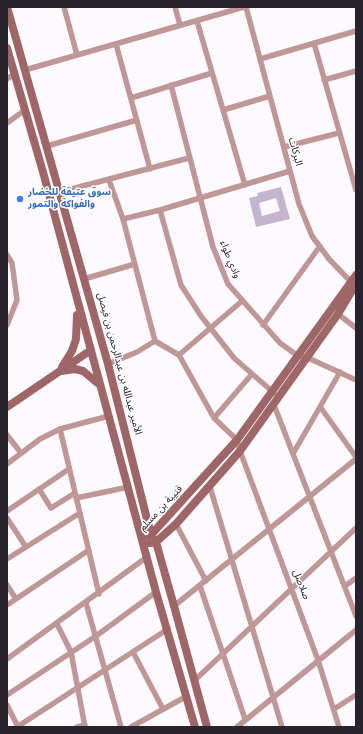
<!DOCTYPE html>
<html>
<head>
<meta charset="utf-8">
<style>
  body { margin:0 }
  #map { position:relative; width:363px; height:734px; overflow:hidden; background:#fcfaff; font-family:Georgia,serif }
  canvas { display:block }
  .frame { position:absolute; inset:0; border:8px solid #28232c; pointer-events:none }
</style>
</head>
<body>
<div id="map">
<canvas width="363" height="734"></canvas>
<div class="frame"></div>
</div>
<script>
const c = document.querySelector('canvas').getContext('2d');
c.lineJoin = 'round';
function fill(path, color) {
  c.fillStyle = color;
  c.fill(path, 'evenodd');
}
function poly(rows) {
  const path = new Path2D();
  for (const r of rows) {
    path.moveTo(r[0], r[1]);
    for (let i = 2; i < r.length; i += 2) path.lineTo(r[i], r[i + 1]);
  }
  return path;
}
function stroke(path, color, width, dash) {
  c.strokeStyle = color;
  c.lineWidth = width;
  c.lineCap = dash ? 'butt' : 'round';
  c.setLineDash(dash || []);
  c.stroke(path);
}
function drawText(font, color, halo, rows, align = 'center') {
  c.font = font + ' Georgia,"Noto Sans Arabic",serif';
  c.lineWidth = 3;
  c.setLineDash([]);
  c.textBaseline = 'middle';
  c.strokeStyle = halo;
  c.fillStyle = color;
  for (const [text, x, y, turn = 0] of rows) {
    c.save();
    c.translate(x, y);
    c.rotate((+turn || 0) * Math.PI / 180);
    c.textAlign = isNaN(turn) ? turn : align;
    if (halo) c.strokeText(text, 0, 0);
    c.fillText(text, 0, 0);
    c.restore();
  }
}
fill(poly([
  [281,187,290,219,256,227,249,198,258,196,257,193],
  [276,198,280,211,262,216,259,203]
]), '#c3b5ce');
stroke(poly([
  [64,7,77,55],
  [175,7,180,25],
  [246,7,299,204,312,236,329,259,353,284],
  [197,21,245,185],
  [314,43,356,190],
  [116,44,150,169],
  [260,59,356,31],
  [25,70,244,7],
  [7,79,14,74],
  [324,80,356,71],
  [171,85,213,247,228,284,280,343,298,356,306,357,356,380],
  [131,98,212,73],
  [223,110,270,96],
  [7,123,25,110],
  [47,146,137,120],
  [284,147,339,133],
  [109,180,123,219,155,341,179,355,214,418,237,440,240,451,318,660,339,727],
  [60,192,189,158],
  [160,210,181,285,201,316,234,358,274,393],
  [123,219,160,210,290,171],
  [7,255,12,263,17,300,7,325],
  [84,279,135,264],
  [338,314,356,328],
  [263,325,320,246],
  [179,355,242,301],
  [108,364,137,352,155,341],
  [274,405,356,616],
  [321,408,356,457],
  [214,418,252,374],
  [60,429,99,594],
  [7,435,21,453],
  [294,452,340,372],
  [7,464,40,439,60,429,109,416],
  [210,487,282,727],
  [39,489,51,508,75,493],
  [76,498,129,487],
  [7,511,69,469],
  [7,518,26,547],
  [176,524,206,581],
  [7,559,80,513],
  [7,585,16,599],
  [200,586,245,719],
  [345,586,356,578],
  [86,603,121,727],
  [7,605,89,550],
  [174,606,356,459],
  [57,624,71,652,85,727],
  [133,652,163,709],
  [7,659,147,557],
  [195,680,356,528],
  [7,695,96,636,156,592],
  [7,705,18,727],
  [334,709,356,695],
  [17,727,168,629],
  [77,727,85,725],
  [131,727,187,696],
  [237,727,356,630]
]), '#be9796', 5.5);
stroke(poly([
  [7,7,108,364,151,535,156,542,174,606,207,727],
  [7,48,43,172,156,592,195,727],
  [62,367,72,351,76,339,77,315],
  [61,371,75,369,83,371,100,385],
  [7,407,91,350],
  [149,537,237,440,356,275],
  [150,543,156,542,176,524,240,451,338,314,356,284]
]), '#9e6666', 8);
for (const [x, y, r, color] of [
  [20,199,4,"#3f7fe0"]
]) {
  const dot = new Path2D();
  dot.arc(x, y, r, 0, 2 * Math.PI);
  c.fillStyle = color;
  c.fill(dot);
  stroke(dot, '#fff', 1.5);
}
drawText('10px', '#28232c', '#fff', [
  ["البركات",294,152,75],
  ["وادي طواء",229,260,68],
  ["الأمير عبدالله بن عبدالرحمن بن فيصل",118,364,75],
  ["قتيبة بن مسلم",162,509,-47],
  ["صلاصل",300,585,69]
]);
drawText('bold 10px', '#366cbe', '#fff', [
  ["سوق عتيقة للخضار",28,193],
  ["والفواكة والتمور",28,205]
], 'left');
</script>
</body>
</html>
